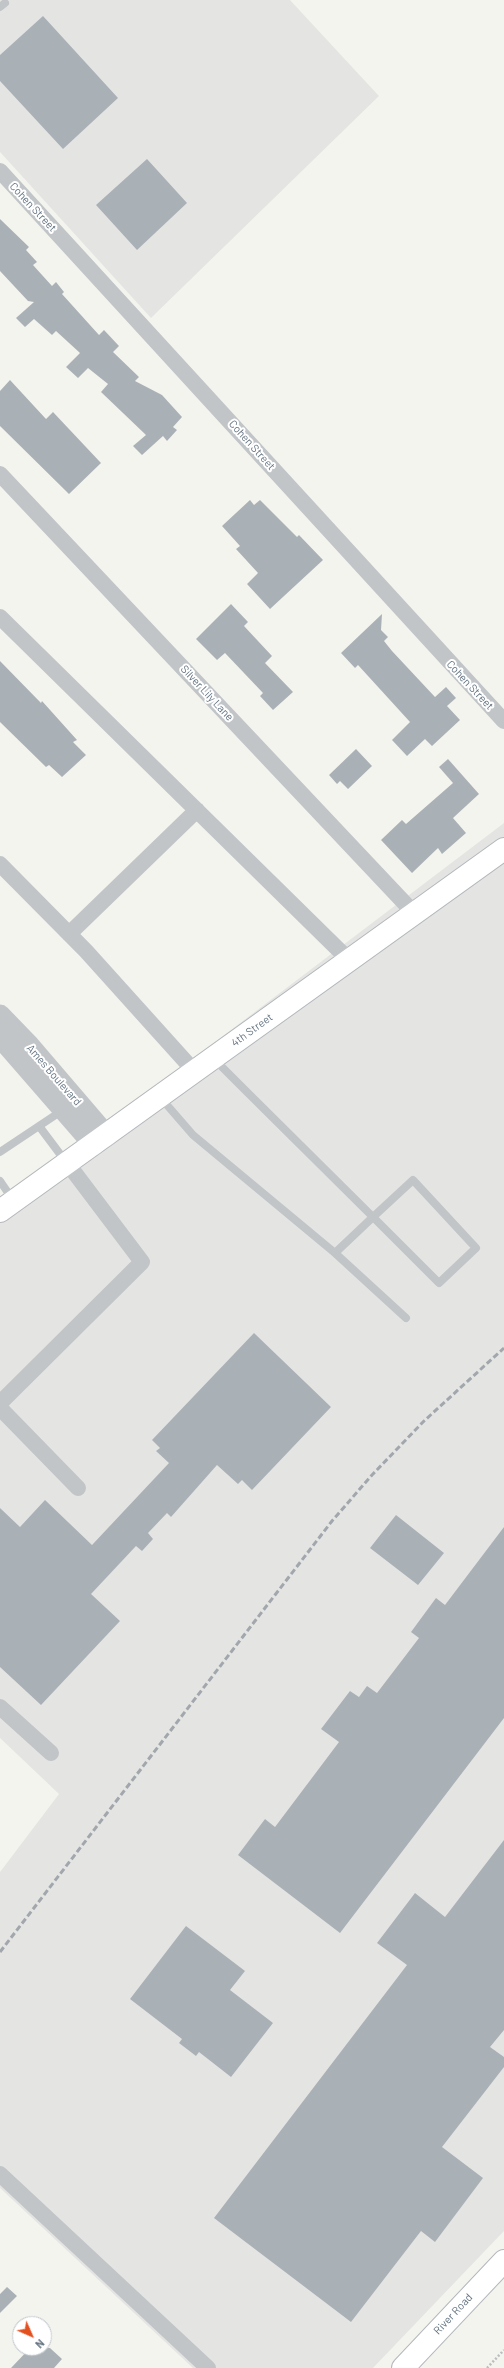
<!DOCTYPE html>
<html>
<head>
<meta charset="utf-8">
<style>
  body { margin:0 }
  #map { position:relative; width:504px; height:2368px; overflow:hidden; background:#f4f4ef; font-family:Barlow,sans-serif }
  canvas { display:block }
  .north { position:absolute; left:12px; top:2316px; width:40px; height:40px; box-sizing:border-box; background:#fff; border:1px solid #c1c7cd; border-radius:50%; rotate:135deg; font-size:11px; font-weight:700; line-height:16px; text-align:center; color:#637381 }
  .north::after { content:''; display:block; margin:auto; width:14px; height:18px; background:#e35020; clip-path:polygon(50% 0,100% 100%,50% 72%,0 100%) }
</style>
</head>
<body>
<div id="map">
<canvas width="504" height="2368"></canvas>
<div class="north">N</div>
</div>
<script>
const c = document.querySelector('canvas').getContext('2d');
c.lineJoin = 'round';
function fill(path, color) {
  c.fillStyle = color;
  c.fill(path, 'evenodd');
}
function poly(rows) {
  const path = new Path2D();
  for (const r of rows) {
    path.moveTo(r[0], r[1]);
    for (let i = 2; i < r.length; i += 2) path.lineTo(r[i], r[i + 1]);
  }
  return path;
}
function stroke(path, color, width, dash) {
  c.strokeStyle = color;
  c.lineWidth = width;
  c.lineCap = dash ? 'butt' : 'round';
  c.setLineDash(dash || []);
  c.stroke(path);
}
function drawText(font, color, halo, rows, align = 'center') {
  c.font = font + ' Barlow,sans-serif';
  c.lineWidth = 4;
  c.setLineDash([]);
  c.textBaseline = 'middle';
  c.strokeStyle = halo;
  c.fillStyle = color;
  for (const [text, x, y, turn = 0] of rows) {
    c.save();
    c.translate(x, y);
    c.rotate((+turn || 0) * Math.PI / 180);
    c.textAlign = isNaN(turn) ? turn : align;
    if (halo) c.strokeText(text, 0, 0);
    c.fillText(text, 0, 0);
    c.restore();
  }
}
fill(poly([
  [0,0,290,0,379,96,151,318,0,152],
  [504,823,504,2231,373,2368,193,2368,0,2188,0,1872,59,1794,0,1738,0,1201,74,1149]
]), '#e4e5e3');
fill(poly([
  [43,16,118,98,63,149,0,81,0,55],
  [147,159,187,203,137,250,96,205],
  [0,219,29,247,26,250,37,262,33,265,52,286,56,282,64,292,62,294,99,335,104,330,119,346,113,352,139,377,135,381,162,395,182,417,173,427,177,430,167,441,163,436,142,455,133,446,146,435,101,392,108,384,88,368,78,378,66,367,80,353,56,331,52,335,34,319,25,327,16,318,34,302,28,301,0,271],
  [10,380,46,419,53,412,101,463,69,494,0,426,0,391],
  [250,500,254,505,260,500,297,537,299,535,323,560,270,609,247,584,258,573,236,549,240,546,222,526],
  [231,604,248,622,244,626,272,656,265,663,293,692,273,710,260,696,263,693,225,653,217,660,196,639],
  [382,614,381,630,388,637,384,641,392,651,435,697,446,687,456,698,447,706,460,720,432,746,425,739,407,756,392,740,410,722,358,665,355,668,341,653],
  [0,661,41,703,42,701,77,740,73,742,86,755,62,777,49,765,46,767,0,722],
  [356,749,372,766,348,789,340,781,337,784,329,775],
  [448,759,479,794,453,818,466,833,442,854,438,848,412,873,381,840,402,820,406,824,453,783,439,767],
  [254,1333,331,1407,252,1490,242,1480,238,1484,217,1465,171,1517,167,1513,148,1533,153,1539,142,1551,136,1546,91,1594,120,1621,41,1705,0,1667,0,1508,20,1527,45,1500,92,1545,169,1463,156,1451,160,1448,152,1440],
  [396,1515,444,1553,418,1585,370,1548],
  [504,1527,504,1718,340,1933,238,1855,265,1819,275,1827,339,1742,321,1729,350,1691,359,1697,367,1686,377,1693,419,1638,411,1632,436,1598,445,1605],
  [504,1840,504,2030,490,2047,504,2057,504,2067,442,2147,483,2178,435,2242,421,2231,351,2322,214,2218,407,1965,377,1943,415,1893,445,1917],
  [186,1926,245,1971,230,1990,273,2023,231,2077,199,2052,196,2056,179,2043,182,2039,130,1999],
  [7,2287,17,2296,0,2313,0,2294],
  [30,2348,50,2348,62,2359,54,2368,11,2368]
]), '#aab1b6');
const secondary = poly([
  [0,1211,504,849],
  [403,2368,504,2261]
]);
stroke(secondary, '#b4b8bc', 24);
stroke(poly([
  [487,2368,504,2350]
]), '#bbbdbf', 2.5, [2, 2]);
stroke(poly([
  [0,7,5,3],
  [214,1059,247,1092,373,1217,439,1283,476,1248,413,1180,373,1217,335,1253,406,1318],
  [160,1097,193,1135,335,1253],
  [39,1126,66,1162],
  [0,1152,63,1110],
  [0,1181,13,1200]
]), '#c1c5c8', 8);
stroke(poly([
  [0,171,504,721],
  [0,474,414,913],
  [0,617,349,960],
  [0,864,86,951,195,1072],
  [69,934,197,810],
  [0,1403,142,1262,68,1164],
  [0,1408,78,1488],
  [0,1707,51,1753],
  [0,2174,208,2368]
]), '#c1c5c8', 16);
stroke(poly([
  [0,1015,29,1045,107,1136],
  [0,1037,94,1145]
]), '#c1c5c8', 21);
stroke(secondary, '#fff', 22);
stroke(poly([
  [0,1952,332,1521,372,1475,424,1421,504,1348]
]), '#a2a7ad', 3, [6, 3]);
drawText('11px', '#637381', '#fff', [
  ["Cohen Street",33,207,47],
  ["Cohen Street",252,445,48],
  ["Cohen Street",470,685,47],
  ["Silver Lily Lane",207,693,47],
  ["4th Street",252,1030,-36],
  ["Ames Boulevard",54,1075,49],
  ["River Road",453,2314,-47]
]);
</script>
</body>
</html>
